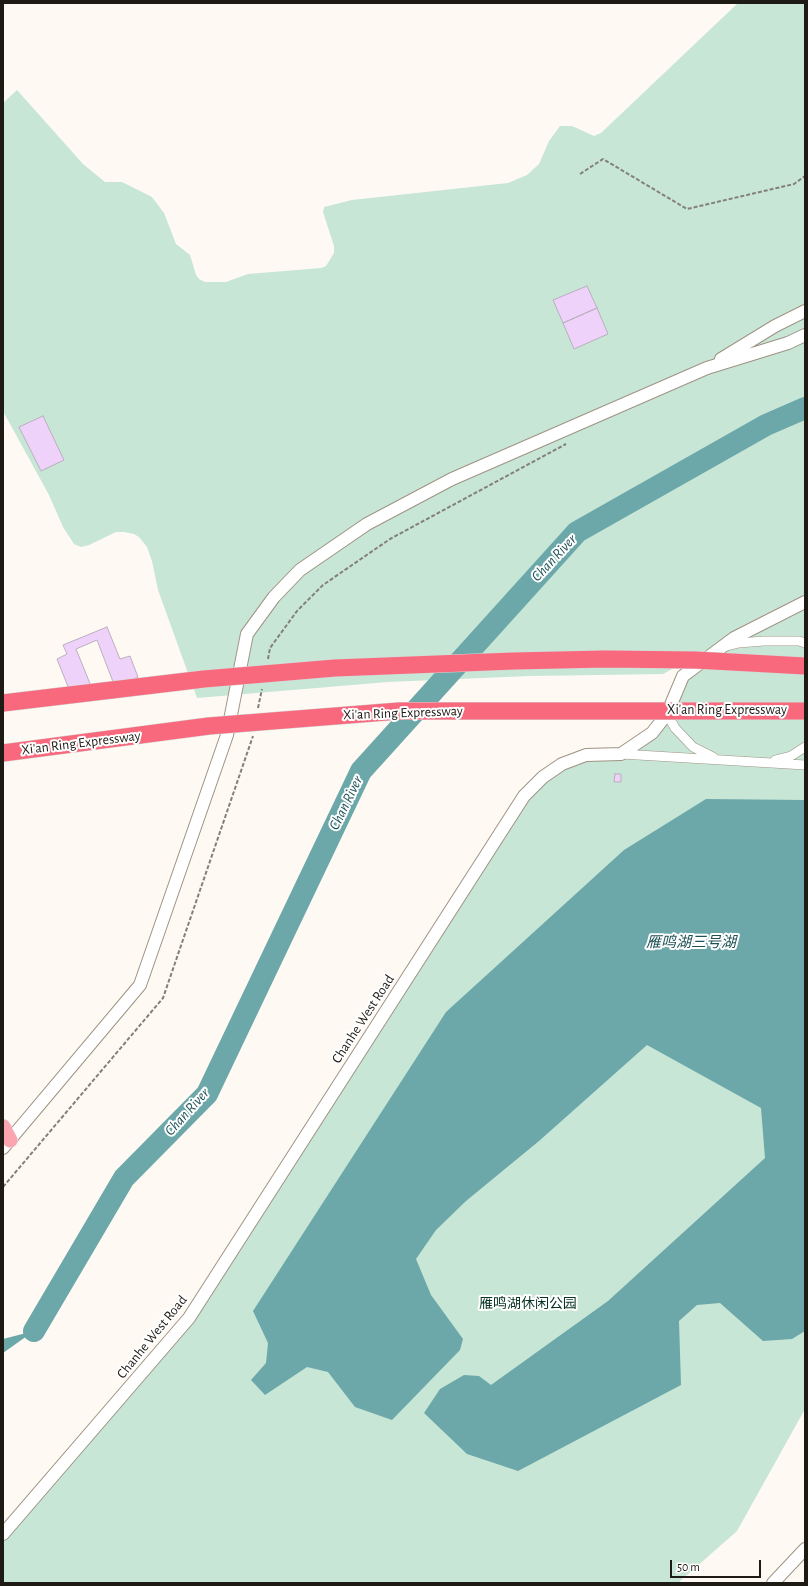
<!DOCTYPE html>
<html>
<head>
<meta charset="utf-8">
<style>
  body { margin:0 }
  #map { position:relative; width:808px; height:1586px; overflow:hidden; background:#fef9f2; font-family:"Alegreya Sans",sans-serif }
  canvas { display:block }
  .frame { position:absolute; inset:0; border:4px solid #1e1a14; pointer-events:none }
  .scale { position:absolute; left:670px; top:1560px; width:91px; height:18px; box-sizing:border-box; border:2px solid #1e1a14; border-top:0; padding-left:5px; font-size:12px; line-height:14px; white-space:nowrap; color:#1e1a14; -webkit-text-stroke:3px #fff; paint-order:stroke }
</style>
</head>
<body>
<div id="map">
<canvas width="808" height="1586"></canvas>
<div class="frame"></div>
<div class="scale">50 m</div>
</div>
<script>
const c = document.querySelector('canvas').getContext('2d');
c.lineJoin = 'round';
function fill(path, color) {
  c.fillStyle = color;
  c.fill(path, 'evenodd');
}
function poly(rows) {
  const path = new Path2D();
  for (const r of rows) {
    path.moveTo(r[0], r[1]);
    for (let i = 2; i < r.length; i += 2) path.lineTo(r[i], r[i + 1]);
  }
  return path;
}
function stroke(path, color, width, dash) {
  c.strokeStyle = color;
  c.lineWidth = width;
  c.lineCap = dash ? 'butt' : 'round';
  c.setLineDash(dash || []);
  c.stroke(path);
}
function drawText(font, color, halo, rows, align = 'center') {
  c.font = font + ' "Alegreya Sans","Noto Sans SC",sans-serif';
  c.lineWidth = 4;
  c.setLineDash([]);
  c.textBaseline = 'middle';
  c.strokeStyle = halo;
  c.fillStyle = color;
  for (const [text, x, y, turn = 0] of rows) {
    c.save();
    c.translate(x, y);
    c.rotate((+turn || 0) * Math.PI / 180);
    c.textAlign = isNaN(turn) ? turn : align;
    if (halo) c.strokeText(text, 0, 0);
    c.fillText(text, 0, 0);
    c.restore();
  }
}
fill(poly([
  [738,3,805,3,805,596,663,674,530,676,388,682,197,698,158,590,152,561,147,547,139,537,134,534,124,532,116,532,89,545,81,547,74,544,63,527,49,495,4,413,3,103,17,90,83,164,105,182,122,182,152,197,164,213,176,244,190,255,196,275,199,279,205,282,226,282,248,274,321,268,326,266,334,253,334,246,323,212,324,207,352,200,508,183,527,175,539,164,549,141,560,126,572,126,594,136,601,133],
  [805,602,805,1409,737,1531,678,1583,3,1583,3,1534,189,1318,524,796,562,764,621,754,652,733,683,676]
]), '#c7e6d6');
fill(poly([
  [706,799,805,800,805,1331,792,1339,763,1341,720,1303,697,1305,679,1321,681,1385,518,1471,467,1454,424,1413,440,1389,464,1375,479,1376,491,1385,608,1301,765,1158,761,1108,647,1045,539,1141,466,1201,436,1230,416,1259,431,1295,463,1339,460,1350,392,1420,355,1407,328,1372,307,1367,265,1395,251,1380,266,1363,268,1343,253,1311,446,1012,624,850],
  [34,1331,3,1353,3,1339]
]), '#6ca7aa');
stroke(poly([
  [34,1331,124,1178,207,1094,361,771,577,532,766,425,805,408]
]), '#6ca7aa', 22);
const building = poly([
  [587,286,597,308,563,323,553,300,587,286],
  [597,308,608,334,574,349,563,323,597,308],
  [43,416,64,460,41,471,19,427,43,416],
  [107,627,120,659,130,656,138,677,115,687,97,640,76,649,91,686,71,694,57,659,67,654,63,645,107,627],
  [615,774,621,774,621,782,614,782,615,774]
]);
fill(building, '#efd2fa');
stroke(building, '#baafbf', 1);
const minor = poly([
  [727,646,739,643,764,641,799,641,805,643],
  [667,714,675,728,693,747,713,757],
  [621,754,805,765],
  [775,760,791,756,805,747]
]);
const tertiary = poly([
  [721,359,775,326,805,311],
  [3,1148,140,985,227,735,247,634,274,597,300,570,367,524,452,479,707,368,788,343,805,335],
  [3,1534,189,1318,524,796,543,777,562,764,586,755,621,754,652,733,667,714,683,676,734,638,805,602],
  [773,1583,805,1549]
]);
const primary = poly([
  [3,1127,10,1140]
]);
stroke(minor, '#9e9384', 10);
stroke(tertiary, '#9e9384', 14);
stroke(primary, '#d6d6d5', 16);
stroke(poly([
  [580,174,603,159,687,209,794,184,805,176],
  [268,659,270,648,297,611,323,585,390,539,566,444],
  [258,708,262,689],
  [3,1187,163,998,253,736]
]), '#848079', 2, [4, 2]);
stroke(minor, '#fff', 9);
stroke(tertiary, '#fff', 12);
stroke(primary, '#fba5b1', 15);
const motorwayBridge = poly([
  [3,703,204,679,335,668,514,661,605,659,695,660,805,666],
  [3,753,209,726,399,711,805,711]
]);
stroke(motorwayBridge, '#d6d6d5', 18, []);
stroke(motorwayBridge, '#f8697d', 17);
drawText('14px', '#1e1a14', '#fff', [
  ["Xi'an Ring Expressway",727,710],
  ["Xi'an Ring Expressway",403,713,-2],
  ["Xi'an Ring Expressway",81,743,-7],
  ["Chanhe West Road",363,1019,-57],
  ["Chanhe West Road",152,1337,-51]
]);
drawText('14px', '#083323', '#fff', [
  ["雁鸣湖休闲公园",528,1304]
]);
drawText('italic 15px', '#1f5356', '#fff', [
  ["Chan River",554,558,-47],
  ["Chan River",346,803,-64],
  ["雁鸣湖三号湖",691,942],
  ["Chan River",187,1112,-48]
]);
</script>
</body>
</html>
